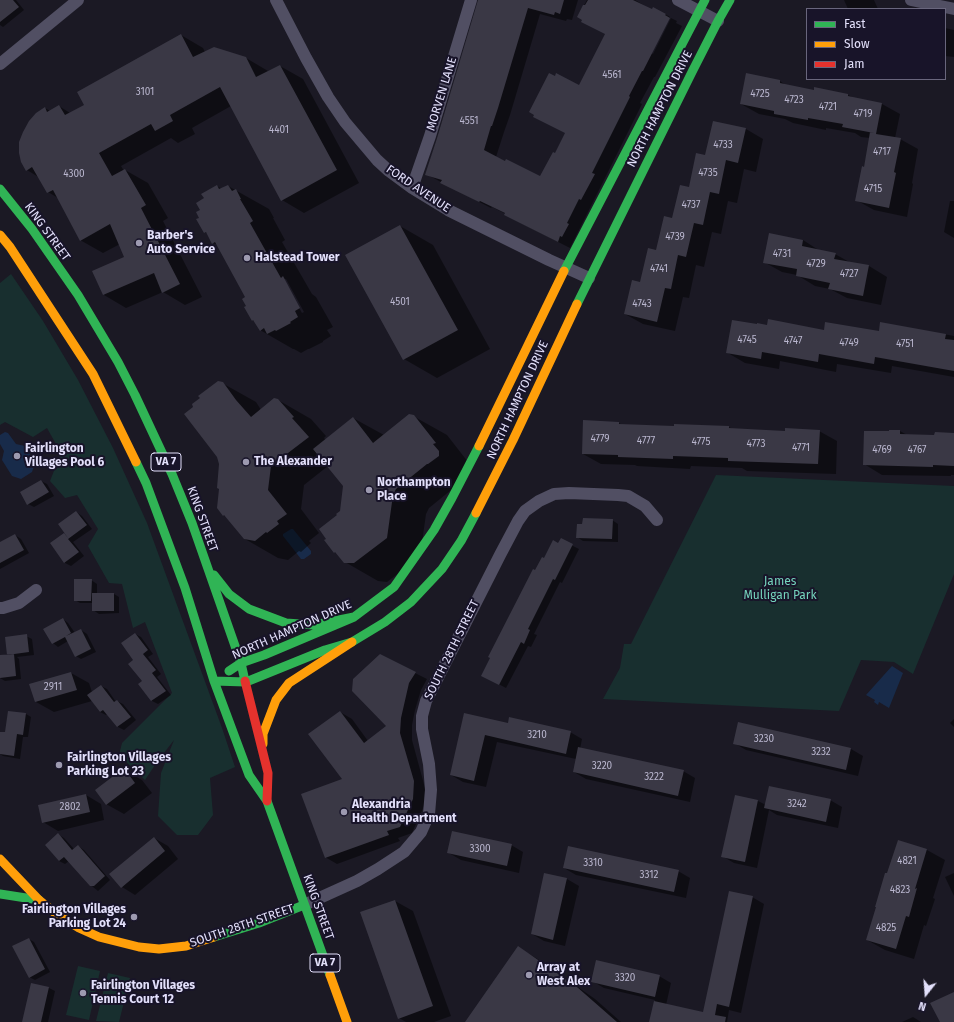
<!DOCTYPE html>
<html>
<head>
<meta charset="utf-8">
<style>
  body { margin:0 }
  #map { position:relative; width:954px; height:1022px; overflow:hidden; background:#1b1924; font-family:"Fira Sans",sans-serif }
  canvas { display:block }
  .legend { position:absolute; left:806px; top:8px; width:140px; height:72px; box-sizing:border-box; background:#181429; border:1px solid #69667d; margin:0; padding:5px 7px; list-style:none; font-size:12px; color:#e3e0fb }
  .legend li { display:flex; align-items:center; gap:8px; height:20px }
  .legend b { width:20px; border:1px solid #69667d }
  .north { position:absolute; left:906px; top:974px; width:40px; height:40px; -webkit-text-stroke:3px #181429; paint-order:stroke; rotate:197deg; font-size:11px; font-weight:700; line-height:16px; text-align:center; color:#e3e0fb }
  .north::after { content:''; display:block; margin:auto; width:14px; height:18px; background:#e3e0fb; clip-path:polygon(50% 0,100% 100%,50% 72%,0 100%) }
</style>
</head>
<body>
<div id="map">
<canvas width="954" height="1022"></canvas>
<ul class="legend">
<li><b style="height:5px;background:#30b455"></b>Fast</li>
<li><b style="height:5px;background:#ff9f0a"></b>Slow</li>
<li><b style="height:5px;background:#e5322d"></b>Jam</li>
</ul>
<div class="north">N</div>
</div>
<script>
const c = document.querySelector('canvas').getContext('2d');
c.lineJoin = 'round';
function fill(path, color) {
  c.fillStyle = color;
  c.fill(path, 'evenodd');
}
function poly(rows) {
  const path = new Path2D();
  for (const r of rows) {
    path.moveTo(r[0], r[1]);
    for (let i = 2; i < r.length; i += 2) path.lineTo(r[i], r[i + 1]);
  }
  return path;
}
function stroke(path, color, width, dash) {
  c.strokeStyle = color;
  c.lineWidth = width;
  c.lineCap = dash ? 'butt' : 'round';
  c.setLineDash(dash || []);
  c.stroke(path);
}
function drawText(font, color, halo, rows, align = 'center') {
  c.font = font + ' "Fira Sans",sans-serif';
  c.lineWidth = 4;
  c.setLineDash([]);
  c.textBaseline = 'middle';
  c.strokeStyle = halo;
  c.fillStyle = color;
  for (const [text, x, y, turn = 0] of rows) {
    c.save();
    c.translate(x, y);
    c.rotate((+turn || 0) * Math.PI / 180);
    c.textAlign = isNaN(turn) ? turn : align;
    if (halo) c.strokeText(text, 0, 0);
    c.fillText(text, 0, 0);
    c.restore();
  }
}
fill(poly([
  [11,274,43,321,78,380,113,448,147,523,222,728,235,767,210,778,213,815,198,835,177,835,158,816,161,773,174,740,157,762,145,780,119,755,122,743,172,693,145,622,133,628,122,584,109,583,88,546,98,529,77,495,65,498,50,481,61,453,47,428,33,437,5,422,0,425,0,283],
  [716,475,954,486,954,574,913,674,894,662,861,660,839,711,603,699,620,668,624,644,631,644],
  [78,966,100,971,89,1020,66,1015],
  [108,973,130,978,119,1022,96,1021]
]), '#182f2f');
fill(poly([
  [5,432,8,433,16,444,25,446,35,463,32,472,21,479,12,476,2,460,4,451,0,444,0,435],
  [291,529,293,529,311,551,311,554,304,559,301,559,283,536,283,534],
  [892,666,903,673,889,708,879,702,878,705,874,702,875,700,866,695]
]), '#182b4a');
fill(poly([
  [0,0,16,0,24,10,3,27,0,25],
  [479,0,578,0,572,20,567,19,566,21,540,14,510,115,504,132,496,157,541,177,555,154,566,133,579,87,606,34,578,16,587,0,635,0,645,6,645,7,665,14,670,17,651,53,653,54,671,18,677,21,676,23,682,26,655,77,654,77,640,103,642,104,570,248,517,221,506,214,492,207,491,208,454,189,426,174],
  [844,0,874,0,878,9,848,9],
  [945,28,954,30,954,57,945,56],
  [181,35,203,48,205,52,246,58,268,71,280,66,303,79,359,183,304,213,282,200,231,106,192,128,195,134,178,143,171,138,121,166,124,171,125,170,148,183,168,218,163,221,202,297,185,305,163,292,126,308,104,295,126,257,120,244,103,253,80,240,58,198,48,192,40,178,27,170,45,108,50,111,59,106,70,113,85,105],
  [780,81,787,86,815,91,815,88,848,95,856,99,882,104,900,114,895,138,900,139,918,149,912,183,913,184,907,217,874,210,856,200,864,168,870,138,861,137,855,133,826,128,826,130,793,123,785,119,759,114,741,104],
  [746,129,763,139,756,172,744,169,737,203,728,201,721,234,712,232,704,267,696,265,689,298,683,297,675,331,643,324,625,314,706,156],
  [217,186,222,189,228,186,269,209,274,218,273,218,285,240,282,242,312,294,316,297,333,327,327,330,331,336,323,341,323,342,309,349,308,349,301,353,294,349,293,349,260,330,256,322,252,320,247,306,247,298,218,245,213,243,209,234,205,232,200,218,201,210,205,199],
  [283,279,286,279,304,312,302,313],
  [950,201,954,201,954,238,944,232],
  [400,226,433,245,490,349,437,378,404,359],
  [803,240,820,251,835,254,851,263,869,266,887,277,881,305,847,298,830,289,815,286,797,275,782,272,764,262],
  [881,323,954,336,954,377,892,366,891,373,837,364,836,372,780,361,779,369,745,363,728,353,758,325,825,331,880,333],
  [222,383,256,402,261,410,278,400,311,419,326,436,324,438,326,440,353,418,384,435,413,416,447,435,468,462,461,482,429,508,426,514,420,557,387,582,378,581,345,562,339,554,335,552,338,516,341,511,344,486,328,466,304,485,301,509,319,533,309,541,311,543,301,552,299,551,288,560,278,558,245,539,228,518,224,515,218,508,220,489],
  [619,423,622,425,675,427,729,427,734,430,786,432,819,431,837,441,836,474,747,471,742,468,691,466,690,469,637,466,635,465,601,464,583,454],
  [900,431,907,435,935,436,954,434,954,475,951,475,951,476,882,475,864,464,865,432],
  [41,481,47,484,54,496,34,507,28,504],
  [76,512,82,516,92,529,73,542,84,556,71,566,65,563,51,544,64,534,68,537],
  [612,520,618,524,618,542,583,541,577,537],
  [15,535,21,539,29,553,0,569,0,544],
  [561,540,579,549,562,583,560,582,534,634,537,635,531,647,528,646,506,688,489,679,536,571,544,559,559,545],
  [91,580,97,584,97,594,114,594,119,597,119,613,99,614,93,610,93,603,80,603,75,600],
  [63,619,68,623,75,633,81,630,87,634,96,652,81,659,76,656,68,641,58,647,53,643],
  [135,634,141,637,153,654,148,657,161,674,157,677,171,695,158,704,152,701,139,684,143,681,135,660],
  [26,636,32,639,34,655,17,657,19,659,21,679,5,681,0,678,0,656,8,656],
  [71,673,89,683,92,692,101,686,107,689,116,702,117,701,123,704,136,720,124,730,118,727,107,714,106,715,100,712,92,701,54,712,36,702],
  [415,673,427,679,421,690,415,710,412,725,412,740,425,788,424,806,412,833,398,838,400,841,337,864,325,857,344,779,340,712,352,719,368,741,387,726,353,691],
  [26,714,31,717,28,737,23,737,20,759,3,756,0,754,0,737,6,733],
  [464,715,509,725,570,732,582,739,580,749,683,771,695,778,690,802,586,779,574,772,576,759,497,742,486,787,463,782,451,775],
  [954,719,954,727,950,723],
  [739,723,851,749,863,756,858,776,746,750,734,743],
  [124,770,142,780,152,793,124,814,106,804],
  [86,795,101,804,104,820,58,831,43,822],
  [736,796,758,801,766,805,830,800,842,807,838,828,777,815,769,810,757,868,734,863,722,856],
  [59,835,64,838,74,849,78,846,84,850,110,880,98,891,93,887,69,861,65,864,59,861],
  [154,838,168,846,178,859,135,895,122,887],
  [898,841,927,850,945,860,933,898,935,899,926,926,924,925,914,959,885,950,867,940],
  [511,845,523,852,519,873,461,860,449,853],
  [564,868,678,871,690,878,686,898,576,875],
  [954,873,954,896,945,877],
  [567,879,579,886,565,946,544,941,532,934],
  [752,897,764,904,741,1013,729,1010,727,1022,650,1022,655,1000,604,988,592,981,659,976,671,983,666,1005,704,1013],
  [395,901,413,911,451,1016,434,1022,406,1022,399,1018],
  [29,939,34,942,50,972,35,980,29,977],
  [519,948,536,958,595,999,621,1022,466,1022],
  [32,984,49,988,55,991,48,1022,23,1022],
  [913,1017,921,1022,902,1022]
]), '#0007');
fill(poly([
  [0,0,13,0,19,7,0,22],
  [478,0,564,0,560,14,555,12,554,15,528,8,498,108,492,126,491,126,484,150,505,161,506,159,540,176,553,152,555,153,565,133,533,117,534,115,529,112,549,73,555,76,556,73,579,85,605,34,581,22,582,20,577,17,583,5,585,5,588,0,633,0,652,9,653,7,666,14,665,15,670,18,643,71,642,71,629,96,630,97,592,173,595,174,581,200,579,199,567,223,569,224,562,237,560,236,558,242,504,215,505,213,480,201,479,202,440,183,442,180,425,175,437,138],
  [181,34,193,57,214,47,246,57,256,77,280,65,337,170,281,201,220,87,170,115,173,121,155,131,151,124,99,153,112,176,125,169,146,205,141,208,180,284,162,293,154,273,103,295,92,271,124,257,110,224,80,241,53,190,47,193,32,167,26,171,21,162,19,153,19,142,23,132,29,121,36,113,45,107,47,112,59,105,65,115,84,105,77,92],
  [746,73,780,80,780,83,814,90,814,87,848,94,848,96,882,103,876,134,901,138,894,172,896,173,889,208,855,201,862,166,864,167,870,132,874,133,842,127,843,124,808,118,808,120,774,114,774,111,740,104],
  [713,121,746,128,738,163,726,160,719,194,710,192,703,225,694,223,686,257,678,255,671,289,665,288,657,322,624,314,632,280,640,282,648,248,656,250,664,216,672,218,680,185,689,187,696,153,705,155],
  [217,185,219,189,228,185,232,191,236,189,241,199,240,199,253,221,250,223,281,278,283,276,300,308,295,311,298,317,290,322,291,323,276,331,275,330,267,334,264,328,260,331,253,320,252,321,244,307,246,306,242,299,245,297,215,242,212,244,206,232,204,233,196,219,199,218,196,212,200,210,196,203,204,198,201,194],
  [400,225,458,330,403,360,345,255],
  [769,233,803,240,802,246,836,253,834,259,869,265,863,296,828,289,830,283,796,276,797,269,763,263],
  [768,319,824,330,825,322,879,331,880,322,946,334,945,339,954,340,954,371,875,357,874,364,819,354,818,362,762,352,761,359,726,353,732,320,757,324,757,323,767,325],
  [218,381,223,382,236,400,251,417,274,398,278,399,294,417,292,418,309,437,271,466,268,490,287,514,277,521,279,524,267,533,266,532,255,541,244,539,224,515,223,516,217,508,219,489,217,488,219,464,217,457,184,414,193,407,192,404,200,398,198,396],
  [409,414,414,415,436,443,433,444,439,451,439,456,428,464,427,464,396,489,393,495,387,538,354,563,344,563,335,552,334,553,324,540,326,539,319,529,337,515,336,514,340,511,343,486,313,449,353,417,373,443],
  [583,420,619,422,619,424,674,426,674,424,729,426,729,428,785,431,785,428,820,430,818,464,728,461,728,458,673,456,673,459,618,457,618,455,582,454],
  [889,430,900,430,900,434,934,435,935,432,954,433,954,466,933,465,933,467,863,465,864,431,889,431],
  [41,480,49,492,27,505,20,492],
  [76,511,87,525,68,539,79,552,64,563,50,543,64,533,68,538,58,524],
  [583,518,613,519,612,539,576,538,577,524,582,524],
  [15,534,24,550,0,563,0,542],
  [561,538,573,544,555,580,553,579,528,629,530,630,524,644,521,642,499,685,481,676,490,658,488,657,533,569,535,570,542,557,544,558,553,540,558,543],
  [74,579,92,579,91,601,74,601],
  [92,593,114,593,114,611,92,611],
  [63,618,71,633,66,636,81,629,91,649,75,657,65,637,52,644,43,629],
  [135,633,148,650,143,654,156,670,152,673,166,691,151,701,138,684,142,681,128,664,133,660,121,643],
  [27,634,29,652,7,655,5,637],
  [14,654,16,676,0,678,0,655],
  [380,654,416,672,409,683,401,718,400,733,414,781,413,799,400,827,387,831,389,835,325,858,301,794,342,779,308,734,340,711,364,743,386,726,352,691,353,679],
  [71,672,77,690,35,702,29,684],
  [101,685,114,702,117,700,131,717,117,727,103,710,100,712,87,695],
  [8,711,26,713,23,735,17,734,14,756,0,754,0,732,5,732],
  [464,713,508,723,509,717,571,731,566,754,485,735,474,781,450,775],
  [738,722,851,748,846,770,733,744],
  [578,747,684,770,678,796,573,772],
  [124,768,135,783,106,805,95,790],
  [769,786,831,799,826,822,764,808],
  [86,794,90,812,42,823,38,805],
  [735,795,758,800,745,862,721,857],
  [452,831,512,844,507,866,447,853],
  [58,833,72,850,78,845,105,876,94,886,90,886,64,857,59,861,45,845],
  [154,837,165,851,121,888,109,874],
  [898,840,927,849,915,889,917,888,909,917,906,916,896,949,866,940,876,907,875,907,885,873,887,873],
  [568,846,679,870,674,892,563,868],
  [544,873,567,878,553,940,531,934],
  [729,891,753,896,729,1007,717,1004,715,1015,726,1017,725,1022,649,1022,654,1001,703,1012],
  [395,900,433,1006,398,1019,360,912],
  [29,938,45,969,29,978,12,946],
  [518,946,577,987,617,1022,465,1022],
  [596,960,660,975,655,997,591,982],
  [31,983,49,987,41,1022,22,1022],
  [954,992,954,1022,940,1022,930,1003]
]), '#3a3845');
stroke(poly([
  [276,0,306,58,328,97,345,122,377,160,389,171,412,188,448,210,549,260,589,278],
  [678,0,718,21],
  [911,0,954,9],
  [0,64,78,0],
  [412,188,430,136,471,0],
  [0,608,3,608,19,603,36,590],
  [304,905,357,881,378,869,404,852,421,832,429,814,431,790,429,764,422,729,422,716,426,701,500,555,518,521,525,511,539,501,554,494,569,493,618,495,628,496,645,506,657,520]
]), '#514f63', 12);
stroke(poly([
  [0,189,32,229,78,295,118,362,135,395,172,474,192,523,241,663,245,681],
  [564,271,705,0],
  [577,304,692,72,718,21,730,0],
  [136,462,146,483,185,588,214,681,249,775,267,801,330,975],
  [214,575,229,594,249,609,286,623,314,625,354,617],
  [229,671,241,663,264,655,354,617,394,587,434,530,452,498,479,446],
  [214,681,246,682,325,650,352,642,385,622,411,602,442,569,461,541,476,513],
  [0,894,39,900],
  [214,937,259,923,304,905]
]), '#30b455', 9);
stroke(poly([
  [0,235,10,247,93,374,136,462],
  [479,446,564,271],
  [476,513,513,440,577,304],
  [263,744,263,734,276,700,289,683,352,642],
  [0,859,39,900,55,913,79,928,99,937,139,947,159,949,186,946,214,937],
  [330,975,347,1022]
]), '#ff9f0a', 9);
stroke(poly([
  [245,681,268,773,267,801]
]), '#e5322d', 9);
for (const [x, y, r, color] of [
  [139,243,4,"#9d9ab0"],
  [247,258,4,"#9d9ab0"],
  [17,456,4,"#9d9ab0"],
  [246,462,4,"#9d9ab0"],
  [369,490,4,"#9d9ab0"],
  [59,765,4,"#9d9ab0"],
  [344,812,4,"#9d9ab0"],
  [134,917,4,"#9d9ab0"],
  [529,975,4,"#9d9ab0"],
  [83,993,4,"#9d9ab0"]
]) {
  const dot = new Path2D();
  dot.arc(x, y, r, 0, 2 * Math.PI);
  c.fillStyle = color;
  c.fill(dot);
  stroke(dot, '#181429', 1.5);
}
drawText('10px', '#b9b6ce', null, [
  ["4561",612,75],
  ["3101",145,92],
  ["4725",760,94],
  ["4723",794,100],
  ["4721",828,107],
  ["4719",863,114],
  ["4551",469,121],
  ["4401",279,130],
  ["4733",723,145],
  ["4717",882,152],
  ["4735",708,173],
  ["4300",74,174],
  ["4715",873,189],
  ["4737",691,205],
  ["4739",675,237],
  ["4731",782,254],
  ["4729",816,264],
  ["4741",659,269],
  ["4727",849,274],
  ["4501",400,302],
  ["4743",642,304],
  ["4745",747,340],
  ["4747",793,341],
  ["4749",849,343],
  ["4751",905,344],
  ["4779",600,439],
  ["4777",646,441],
  ["4775",701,442],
  ["4773",756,444],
  ["4771",801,448],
  ["4769",882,450],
  ["4767",917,450],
  ["2911",53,687],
  ["3210",537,735],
  ["3230",764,739],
  ["3232",821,752],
  ["3220",602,766],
  ["3222",654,777],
  ["3242",797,804],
  ["2802",70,807],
  ["3300",480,849],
  ["4821",907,861],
  ["3310",593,863],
  ["3312",649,875],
  ["4823",900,890],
  ["4825",886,928],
  ["3320",625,978]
]);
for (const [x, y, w] of [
  [166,462,30],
  [325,963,30]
]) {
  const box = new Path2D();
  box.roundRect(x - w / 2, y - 9, w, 18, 3);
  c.fillStyle = '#181429';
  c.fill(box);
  stroke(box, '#e3e0fb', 1);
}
drawText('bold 11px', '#e3e0fb', null, [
  ["VA 7",166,462],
  ["VA 7",325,963]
]);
drawText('12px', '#e3e0fb', '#181429', [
  ["MORVEN LANE",442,94,-73],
  ["NORTH HAMPTON DRIVE",660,109,-63],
  ["FORD AVENUE",418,189,34],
  ["KING STREET",47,232,54],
  ["NORTH HAMPTON DRIVE",518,400,-65],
  ["KING STREET",202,519,70],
  ["NORTH HAMPTON DRIVE",292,630,-24],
  ["SOUTH 28TH STREET",452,650,-64],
  ["KING STREET",318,907,70],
  ["SOUTH 28TH STREET",242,926,-19]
]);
drawText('bold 12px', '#e3e0fb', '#181429', [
  ["Barber's",147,236],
  ["Auto Service",147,250],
  ["Halstead Tower",255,258],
  ["Fairlington",25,449],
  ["Villages Pool 6",25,463],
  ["The Alexander",254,462],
  ["Northampton",377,483],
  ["Place",377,497],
  ["Fairlington Villages",67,758],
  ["Parking Lot 23",67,772],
  ["Alexandria",352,805],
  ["Health Department",352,819],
  ["Fairlington Villages",126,910,"right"],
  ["Parking Lot 24",126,924,"right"],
  ["Array at",537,968],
  ["West Alex",537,982],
  ["Fairlington Villages",91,986],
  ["Tennis Court 12",91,1000]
], 'left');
drawText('12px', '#74d3bc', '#181429', [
  ["James",780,582],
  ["Mulligan Park",780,596]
]);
</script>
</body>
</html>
